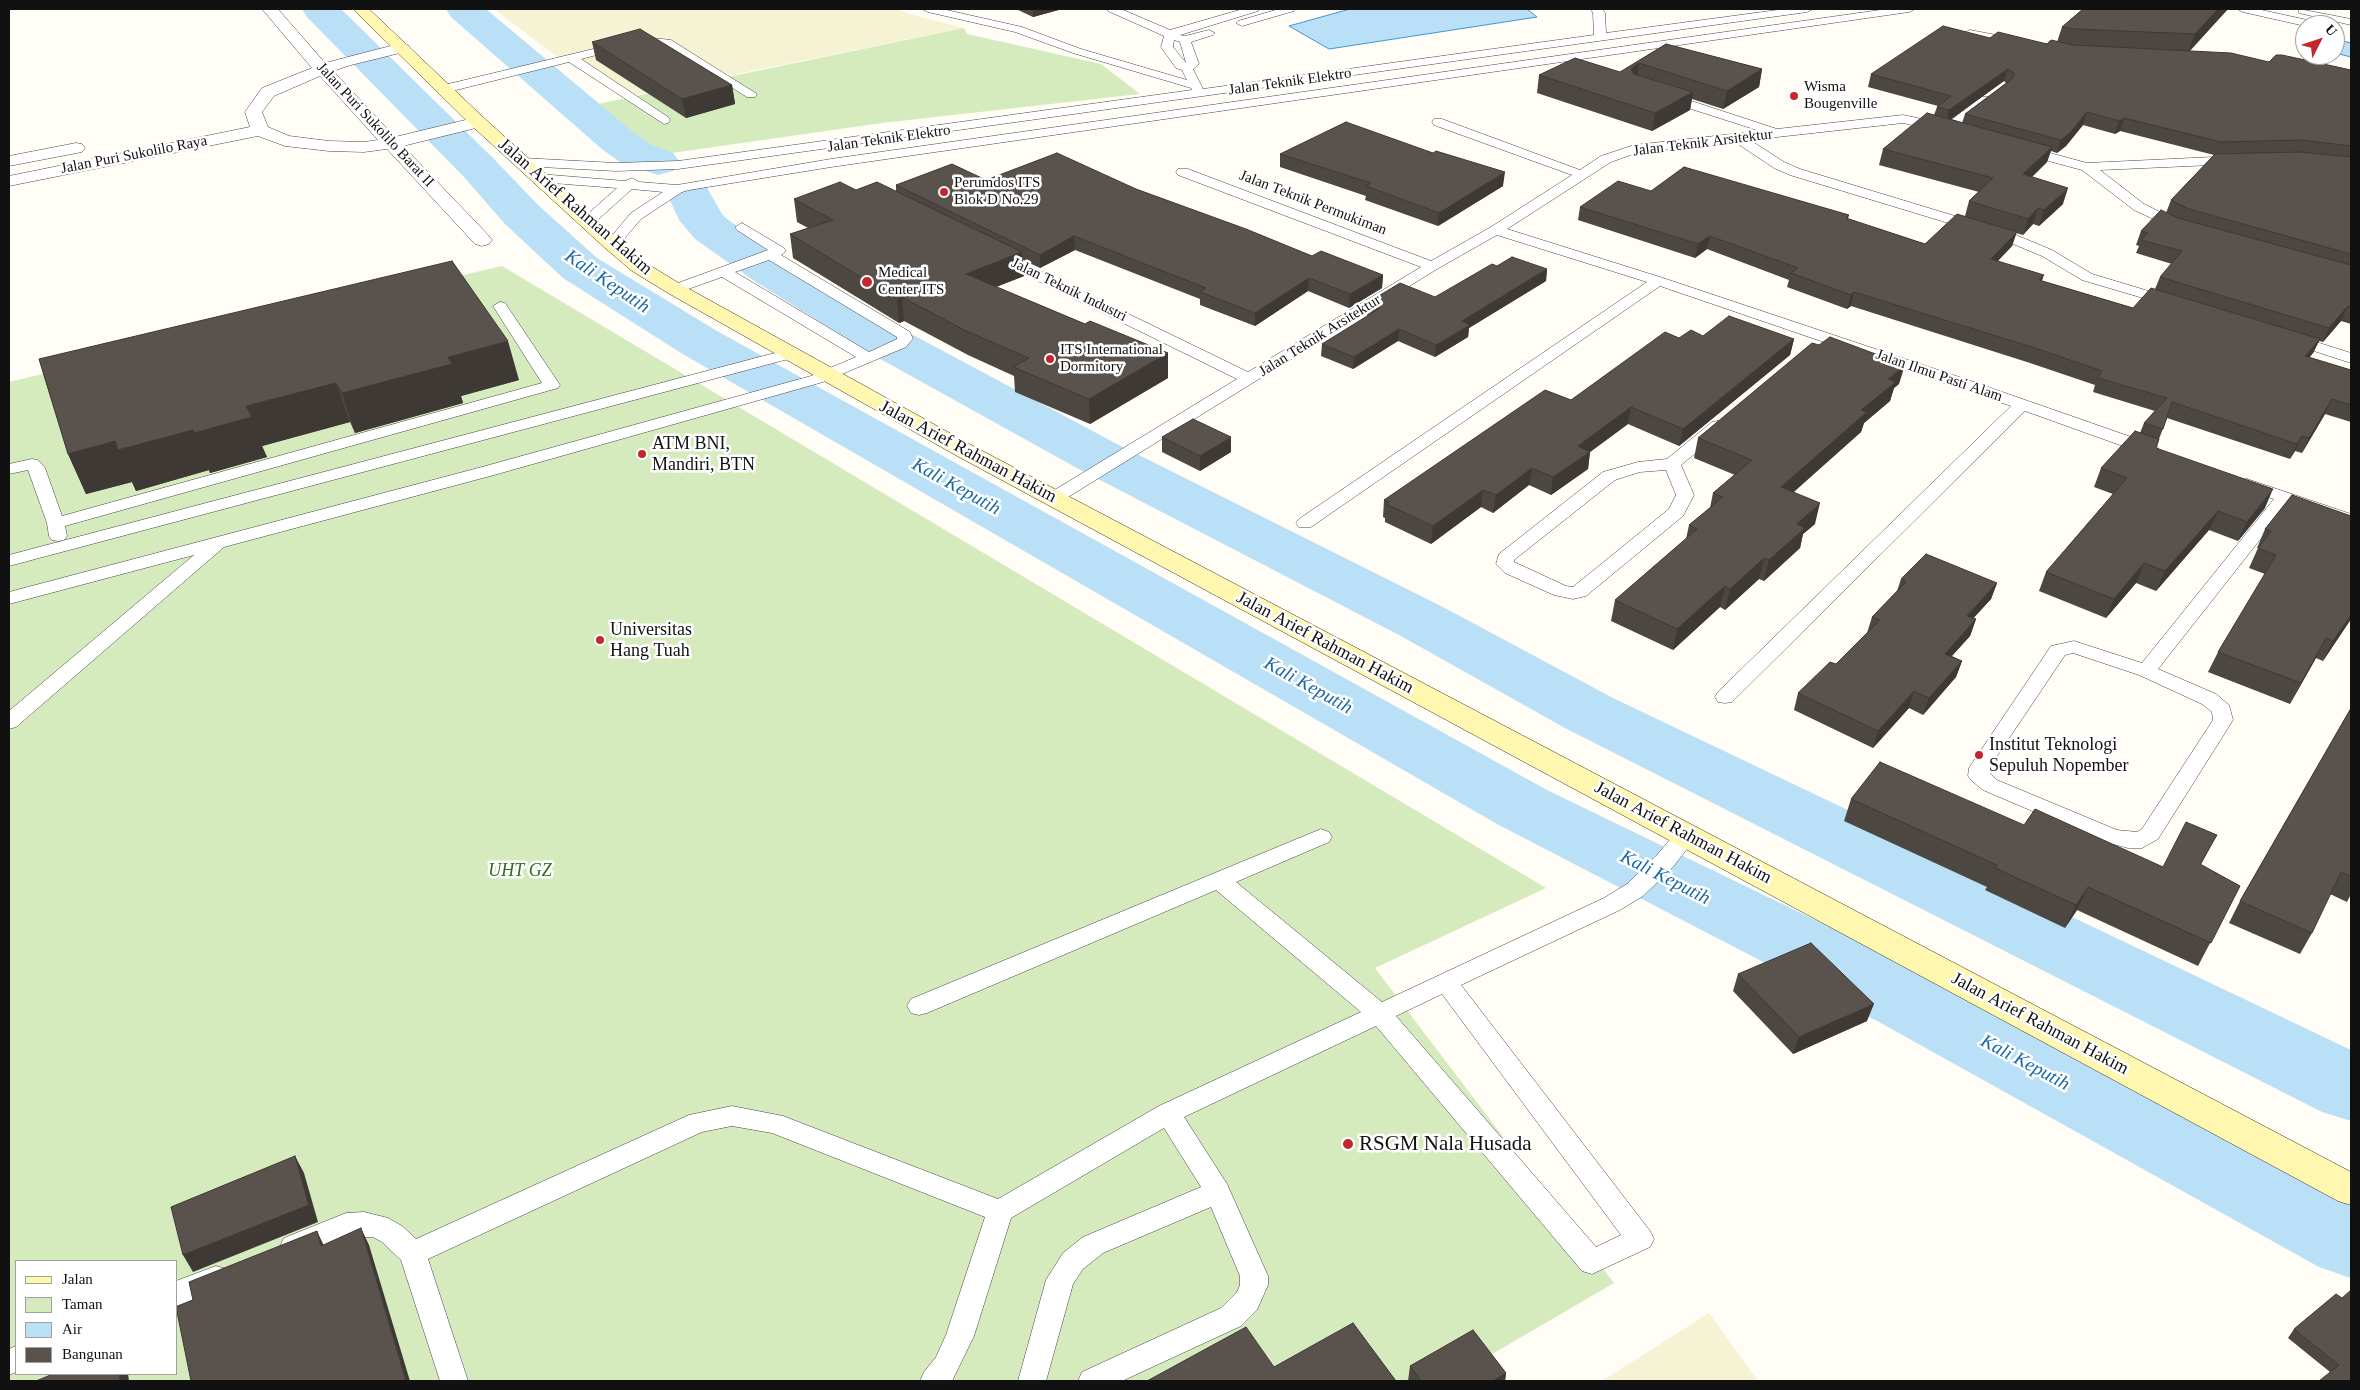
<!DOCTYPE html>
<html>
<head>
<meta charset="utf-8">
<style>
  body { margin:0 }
  #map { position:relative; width:2360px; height:1390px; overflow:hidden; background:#fffdf5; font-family:Georgia,serif }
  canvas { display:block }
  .frame { position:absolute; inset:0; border:10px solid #111; pointer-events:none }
  .legend { position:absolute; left:15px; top:1260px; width:162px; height:115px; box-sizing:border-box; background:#fff; border:1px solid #a0a0a0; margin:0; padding:6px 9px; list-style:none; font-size:15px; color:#111 }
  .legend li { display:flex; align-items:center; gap:10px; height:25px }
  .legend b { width:25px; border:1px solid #a0a0a0 }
  .north { position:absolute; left:2295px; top:15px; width:50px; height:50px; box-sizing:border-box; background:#fff; border:1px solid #a0a0a0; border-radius:50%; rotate:49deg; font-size:14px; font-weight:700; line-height:20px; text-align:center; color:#111 }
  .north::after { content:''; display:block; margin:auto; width:18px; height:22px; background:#c4262e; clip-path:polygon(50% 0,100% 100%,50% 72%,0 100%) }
</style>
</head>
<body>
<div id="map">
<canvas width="2360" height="1390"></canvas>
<div class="frame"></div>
<ul class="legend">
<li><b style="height:6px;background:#fff6b0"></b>Jalan</li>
<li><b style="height:14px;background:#d5ebbd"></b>Taman</li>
<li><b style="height:14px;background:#b9e0f7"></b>Air</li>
<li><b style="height:14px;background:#5a524d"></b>Bangunan</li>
</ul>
<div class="north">U</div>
</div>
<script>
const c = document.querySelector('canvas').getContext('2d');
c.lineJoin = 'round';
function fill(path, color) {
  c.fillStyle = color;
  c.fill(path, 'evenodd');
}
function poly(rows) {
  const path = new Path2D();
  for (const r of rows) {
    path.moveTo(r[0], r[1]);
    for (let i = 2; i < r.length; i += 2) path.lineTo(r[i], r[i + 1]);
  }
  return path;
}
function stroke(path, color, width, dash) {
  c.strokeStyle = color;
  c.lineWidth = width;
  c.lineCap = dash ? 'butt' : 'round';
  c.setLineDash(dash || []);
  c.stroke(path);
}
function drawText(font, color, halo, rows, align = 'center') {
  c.font = font + ' Georgia,serif';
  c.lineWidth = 5;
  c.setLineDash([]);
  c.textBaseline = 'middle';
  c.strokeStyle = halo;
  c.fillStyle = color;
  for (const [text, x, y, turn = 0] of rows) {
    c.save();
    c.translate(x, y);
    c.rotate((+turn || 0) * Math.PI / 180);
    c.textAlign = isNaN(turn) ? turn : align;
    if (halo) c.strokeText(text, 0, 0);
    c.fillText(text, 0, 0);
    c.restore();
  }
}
fill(poly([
  [494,9,898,9,909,14,964,28,623,97,555,55],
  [1709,1313,1758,1381,1602,1381]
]), '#f6f3d4');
fill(poly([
  [964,28,967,34,1101,64,1140,94,882,123,651,156,588,106],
  [502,266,1546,888,1375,968,1614,1283,1446,1381,9,1381,9,382],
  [16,1261,176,1261,176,1374,16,1374]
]), '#d5ebbd');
const water = poly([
  [1350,9,1527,9,1537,17,1329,49,1289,26,1350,9],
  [2335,39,2351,43,2351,57,2335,53,2335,39]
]);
fill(water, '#b9e0f7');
stroke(water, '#3f96cf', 1);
fill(poly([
  [302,9,341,9,494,159,537,204,597,258,717,331,1547,790,1935,978,2351,1195,2351,1278,2319,1267,1879,1022,1497,824,681,353,563,278,505,224,464,177,307,17,302,9],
  [446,9,486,9,633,132,650,144,673,153,680,162,673,171,658,175,620,162,603,150,451,17,446,9],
  [690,183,706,186,722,214,727,219,787,260,902,329,1115,443,1443,607,1613,698,2351,1050,2351,1121,2322,1112,1565,728,1399,635,1075,467,866,351,753,280,695,239,679,220,668,196,674,186,690,183]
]), '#b9e0f7');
const service = poly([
  [922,9,942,9,1022,27,1081,49,1187,80,1182,70,1176,68,1161,47,1164,36,1108,11,1107,9,1121,9,1170,30,1243,9,1259,9,1258,11,1180,35,1185,36,1209,30,1215,33,1213,35,1191,42,1199,64,1193,69,1203,89,1594,35,1593,13,1591,9,1602,9,1605,13,1606,33,1785,9,1813,9,1807,12,678,169,616,171,522,166,515,162,522,158,616,163,678,161,1192,90,1191,88,1073,53,1015,32,928,12,922,9],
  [1174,40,1180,42,1186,63,1173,47,1174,40],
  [1279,9,1296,9,1294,11,1242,26,1236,23,1238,21,1279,9],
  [1887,9,1915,9,1909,12,831,167,689,190,682,192,641,219,617,247,612,248,605,244,631,213,663,192,632,189,592,225,587,226,580,222,582,219,617,188,539,182,532,178,539,174,625,181,632,178,639,182,677,185,831,159,1887,9],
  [2237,9,2257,9,2321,23,2323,25,2305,26,2243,12,2237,9],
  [2299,9,2351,19,2351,25,2299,13,2299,9],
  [1970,30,2017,39,2023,42,2017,45,1966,35,1964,33,1970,30],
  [643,37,671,40,757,94,755,97,747,97,664,45,655,43,643,43,581,59,668,117,670,120,668,123,664,124,569,62,444,93,438,89,440,86,643,37],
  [1664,92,1777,129,1903,115,1946,124,1981,97,1989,97,1991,100,1989,103,1952,132,1948,133,1903,123,1750,140,1784,162,1800,169,2011,233,2052,250,2092,274,2175,299,2177,302,2170,306,2082,280,2042,256,2001,239,1790,175,1774,168,1735,142,1636,153,1611,162,1507,229,1663,278,1968,380,2157,446,2159,450,2157,454,2145,454,2025,411,1732,702,1725,703,1718,702,1715,697,1718,692,2011,406,1660,286,1311,527,1299,527,1296,523,1299,519,1647,282,1497,235,1437,269,1060,502,1054,503,1048,502,1045,498,1048,494,1237,379,993,259,991,256,993,253,1003,253,1248,372,1421,267,1178,175,1176,172,1178,169,1188,169,1431,261,1491,227,1572,175,1434,125,1432,122,1434,119,1442,119,1580,170,1601,156,1634,145,1760,131,1660,99,1658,96,1664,92],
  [2024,146,2087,163,2235,156,2242,160,2235,164,2100,170,2144,204,2184,224,2186,227,2184,230,2179,231,2134,210,2082,170,2019,153,2018,150,2024,146],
  [742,223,784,248,786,251,781,255,910,332,913,339,910,342,906,347,823,382,494,475,224,547,16,727,9,729,9,711,194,555,9,604,9,592,482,467,811,376,856,357,722,277,680,292,670,292,668,289,670,286,768,250,737,230,735,227,742,223],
  [769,260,897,337,897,339,869,352,735,272,769,260],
  [500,302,505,303,560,385,558,388,65,526,67,536,64,540,58,541,52,540,49,536,47,523,28,470,9,474,9,464,32,459,38,460,45,468,62,516,542,383,493,306,500,302],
  [2291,334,2351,353,2351,363,2286,342,2283,339,2291,334],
  [790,349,796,351,798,354,796,357,9,566,9,555,790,349],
  [1718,421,1724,422,1726,426,1724,430,1681,465,1694,495,1683,516,1586,596,1573,599,1554,595,1505,573,1496,564,1499,554,1603,472,1638,462,1667,459,1712,422,1718,421],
  [1666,470,1676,495,1669,509,1573,587,1566,586,1514,562,1514,560,1615,480,1640,472,1666,470],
  [2247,479,2351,514,2351,525,2288,504,2158,669,2216,694,2229,705,2233,720,2158,839,2142,848,2128,848,2105,842,1983,790,1972,781,1968,776,1969,768,2051,646,2074,641,2142,663,2274,499,2241,488,2238,484,2241,480,2247,479],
  [2073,653,2139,675,2202,704,2212,712,2213,720,2142,829,2137,832,2117,830,1997,780,1990,773,1989,768,2065,655,2073,653],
  [1686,827,1694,830,1697,835,1694,840,1673,867,1643,896,1620,910,1461,985,1650,1231,1654,1239,1650,1247,1592,1274,1582,1271,1376,1026,1184,1117,1227,1184,1268,1276,1268,1285,1257,1310,1241,1326,1122,1381,1078,1381,1082,1372,1221,1308,1237,1292,1240,1285,1240,1276,1211,1207,1103,1253,1083,1269,1073,1284,1046,1381,1018,1381,1046,1280,1063,1253,1083,1237,1201,1187,1164,1128,1011,1218,974,1336,952,1381,920,1381,924,1372,936,1357,946,1335,985,1217,772,1133,732,1126,702,1132,428,1259,468,1381,440,1381,401,1260,382,1242,373,1237,347,1237,294,1258,284,1254,280,1246,284,1238,346,1213,364,1212,388,1218,402,1226,416,1239,689,1115,732,1106,783,1116,998,1199,1159,1106,1361,1012,1216,890,927,1013,919,1015,911,1013,907,1006,911,999,1321,829,1329,832,1332,837,1329,842,1236,882,1382,1002,1604,898,1627,884,1657,855,1678,830,1686,827],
  [1442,994,1621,1235,1596,1247,1396,1016,1442,994],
  [216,1266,226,1269,230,1278,226,1287,176,1306,176,1281,216,1266],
  [16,1346,16,1372,9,1375,9,1349,16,1346]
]);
const minor = poly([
  [262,9,278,9,325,63,402,43,408,45,410,48,408,51,351,65,333,71,395,137,478,117,484,118,487,122,484,126,403,146,489,236,492,240,489,244,482,246,475,244,387,149,364,152,329,151,285,146,258,136,9,186,9,176,250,127,245,112,262,88,312,68,262,9],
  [320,76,378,140,364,142,329,141,289,136,268,127,262,112,274,96,320,76],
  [76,143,82,144,85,148,82,152,9,166,9,156,76,143]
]);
const secondary = poly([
  [353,9,369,9,484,118,619,240,646,263,682,285,975,447,2351,1172,2351,1205,2338,1201,959,457,668,293,632,271,605,248,472,126,353,9]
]);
stroke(service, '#444', 1);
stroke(minor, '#444', 1);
stroke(secondary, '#333', 1);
fill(service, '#fff');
fill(minor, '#fff');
fill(secondary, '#fff6b0');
fill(poly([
  [1016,9,1062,9,1033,17],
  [2083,9,2228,9,2190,51,2269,62,2351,70,2351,324,2341,321,2323,342,2319,341,2313,353,2309,358,2351,370,2351,422,2325,414,2302,453,2295,451,2290,459,2167,418,2159,439,2156,448,2265,508,2238,541,2209,530,2156,591,2136,583,2106,618,2039,591,2046,572,2113,494,2094,487,2101,468,2140,433,2144,423,2155,411,2093,392,2095,385,2030,363,1851,306,1847,309,1787,287,1789,280,1707,249,1695,258,1578,220,1580,207,1651,191,1849,215,1848,219,1925,244,1965,216,1969,201,1979,192,1879,165,1883,149,1934,115,1937,107,1938,106,1868,87,1871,74,1990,38,2047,44,2057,42,2062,27],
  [2004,81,2006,83,1965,114,1962,123,1951,119],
  [2083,125,2115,134,2120,131,2214,155,2171,200,2166,213,2141,231,2136,245,2139,246,2136,253,2172,264,2160,277,2155,289,2133,308,2042,281,1998,261,2012,246,2016,233,2023,235,2033,224,2039,226,2063,204,2032,177,2047,162,2051,151,2057,153,2066,146],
  [592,42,732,85,735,104,686,118,596,60],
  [1666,44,1762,69,1759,87,1723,109,1692,99,1690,110,1652,131,1537,93,1539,75,1620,72],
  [1433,153,1503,186,1438,226,1365,200,1366,196,1280,167,1280,154],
  [986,180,1136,189,1312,256,1383,275,1382,288,1349,308,1308,291,1255,326,1200,305,1200,299,1075,250,1040,268,1023,260,1024,276,996,287,1085,324,1168,353,1168,378,1090,424,1015,392,1014,376,968,355,904,321,899,323,793,258,790,234,808,228,797,222,794,199,856,190,896,191,896,185],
  [1497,266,1547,269,1546,281,1469,328,1468,337,1435,357,1398,341,1353,369,1321,356,1322,344,1368,316,1367,315,1367,303,1435,297],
  [1703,336,1794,339,1790,355,1679,446,1628,424,1590,452,1588,469,1551,495,1529,485,1493,513,1481,507,1431,544,1385,522,1385,518,1383,517,1384,500,1571,400,1679,338],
  [39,359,519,380,461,396,463,403,355,433,350,422,262,446,267,457,210,473,209,470,136,491,132,482,86,494,68,454],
  [1899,384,1894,388,1890,401,1864,423,1861,432,1793,492,1815,524,1803,534,1800,548,1764,581,1759,579,1725,610,1720,607,1673,650,1611,621,1615,600,1686,539,1689,525,1710,508,1713,493,1735,475,1694,458,1698,438],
  [1162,437,1231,452,1200,471,1162,452],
  [2351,516,2351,619,2323,661,2316,658,2290,704,2208,672,2218,652,2265,574,2249,568,2258,548,2257,548,2265,529],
  [1901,579,1997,583,1991,599,1973,618,1976,619,1970,636,1952,656,1962,661,1956,677,1923,715,1909,708,1873,748,1794,710,1798,693,1836,664,1867,633,1872,617,1897,591],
  [2351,708,2351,894,2347,902,2330,894,2312,933,2300,954,2229,923,2240,901],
  [1851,799,2024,825,2163,867,2201,865,2240,886,2198,966,2077,910,2065,928,1985,890,1987,887,1844,821],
  [1738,974,1867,1021,1793,1054,1733,991],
  [2342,1298,2351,1381,2330,1372,2288,1338,2294,1329],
  [1410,1366,1506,1373,1505,1381,1408,1381]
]), '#4d4742');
fill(poly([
  [1033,9,1062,9,1033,17],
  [2218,9,2228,9,2188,52,2195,34],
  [1639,63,1637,81,1631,69],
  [1762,69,1759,87,1723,109,1727,91],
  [2008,69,2004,81,1946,123,1949,110],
  [732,85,735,104,686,118,682,99],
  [1693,92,1690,110,1652,131,1655,113],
  [2087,112,2083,125,2066,146,2057,153,2061,140],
  [2124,118,2120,131,2115,134,2119,121],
  [2052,147,2047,162,2018,190,2023,174],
  [1505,172,1503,186,1438,226,1439,213],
  [2068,188,2063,204,2039,226,2044,210],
  [2038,208,2033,224,2023,235,2028,219],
  [2017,232,2012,246,1986,273,1991,259],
  [1074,236,1075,250,1040,268,1040,255],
  [1710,236,1707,249,1695,258,1698,244],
  [1022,252,1024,276,968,298,966,274],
  [1547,269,1546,281,1469,328,1468,337,1435,357,1436,345,1462,321],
  [1383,275,1382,288,1349,308,1350,294],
  [2044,275,2039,289,2039,280],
  [1309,278,1308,291,1255,326,1255,313],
  [1854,292,1851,306,1847,309,1851,295],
  [902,297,904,321,899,323,897,299],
  [2348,306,2341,321,2323,342,2329,328],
  [1399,329,1398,341,1353,369,1354,357],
  [1794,339,1790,355,1679,446,1683,429],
  [2320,339,2313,353,2298,371,2305,356],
  [508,341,519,380,461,396,463,403,355,433,342,393,448,357],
  [1168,353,1168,378,1090,424,1089,399],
  [1905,365,1899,384,1894,388,1890,401,1864,423,1861,432,1776,508,1781,487,1888,379],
  [336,383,350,422,262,446,267,457,210,473,209,470,136,491,132,482,86,494,68,454],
  [2332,399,2325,414,2302,453,2309,438],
  [1631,407,1628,424,1590,452,1588,469,1551,495,1553,477,1578,446],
  [2302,436,2295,451,2290,459,2297,444],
  [1231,437,1231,452,1200,471,1200,456],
  [1532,468,1529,485,1493,513,1496,495],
  [2273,489,2265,508,2238,541,2247,522],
  [1483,490,1481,507,1431,544,1433,526],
  [1820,503,1815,524,1803,534,1800,548,1764,581,1769,560,1797,524],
  [2218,511,2209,530,2156,591,2165,571],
  [1764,558,1759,579,1725,610,1730,589],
  [2144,563,2136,583,2106,618,2114,599],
  [1997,583,1991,599,1961,632,1967,616],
  [1725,586,1720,607,1673,650,1677,629],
  [2351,615,2351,619,2323,661,2333,641],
  [1976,619,1970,636,1939,670,1945,654],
  [2326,638,2316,658,2290,704,2301,683],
  [1962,661,1956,677,1923,715,1929,698],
  [1914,691,1909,708,1873,748,1878,731],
  [2217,835,2205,857,2189,887,2200,864],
  [2088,887,2077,910,2065,928,2076,905],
  [1874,1004,1867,1021,1793,1054,1799,1037],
  [295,1156,304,1173,318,1222,193,1272,183,1255],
  [361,1228,369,1245,410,1381,406,1381],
  [317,1231,325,1248,321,1246],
  [1506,1373,1505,1381,1493,1381],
  [119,1374,128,1374,129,1381,120,1381]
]), '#3f3936');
const building = poly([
  [2083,9,2218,9,2195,34,2075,29,2062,27,2083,9],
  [1943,26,1990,38,1998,32,2047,44,2051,40,2073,45,2231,53,2269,62,2276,55,2282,55,2351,70,2351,146,2301,140,2221,142,2124,118,2119,121,2087,112,2070,133,2061,140,1965,114,2012,79,2015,74,2008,69,1949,110,1937,107,1951,96,1871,74,1943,26],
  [640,29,732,85,682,99,592,42,640,29],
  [1666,44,1762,69,1727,91,1639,63,1631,69,1634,74,1693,92,1655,113,1539,75,1575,58,1620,72,1666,44],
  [1927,113,2052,147,2023,174,2068,188,2044,210,2038,208,2028,219,1969,201,1993,178,1883,149,1927,113],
  [1346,122,1433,153,1436,151,1505,172,1439,213,1366,186,1371,183,1280,154,1346,122],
  [2301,152,2351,157,2351,254,2189,209,2171,200,2215,154,2301,152],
  [1057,153,1136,189,1246,229,1312,256,1321,251,1383,275,1350,294,1309,278,1255,313,1200,292,1206,288,1074,236,1040,255,896,185,952,164,986,180,1057,153],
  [1684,167,1849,215,1846,218,1925,244,1957,214,2017,232,1991,259,2044,275,2039,280,2133,308,2151,288,2320,339,2305,356,2351,370,2351,405,2332,399,2309,438,2302,436,2297,444,2172,402,2163,429,2144,423,2167,398,2098,378,2102,371,2035,348,1854,292,1851,295,1791,273,1798,268,1710,236,1698,244,1580,207,1618,181,1651,191,1684,167],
  [840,182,856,190,877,182,1022,252,966,274,1085,324,1090,321,1168,353,1089,399,1013,367,1029,358,966,331,902,297,897,299,790,234,833,220,794,199,840,182],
  [2161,210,2178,218,2351,265,2351,307,2348,306,2329,328,2160,277,2182,251,2141,240,2148,233,2141,231,2161,210],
  [1512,257,1547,269,1462,321,1470,325,1436,345,1399,329,1354,357,1322,344,1380,308,1367,303,1400,283,1435,297,1492,264,1497,266,1512,257],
  [452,261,508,341,448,357,452,364,342,393,336,383,246,406,252,417,194,433,193,430,118,450,115,441,68,454,39,359,452,261],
  [1729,316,1794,339,1683,429,1631,407,1578,446,1590,452,1553,477,1532,468,1496,495,1483,490,1433,526,1386,504,1389,502,1384,500,1545,390,1571,400,1665,332,1679,338,1691,330,1703,336,1729,316],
  [1830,337,1905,365,1888,379,1896,382,1861,410,1867,412,1781,487,1820,503,1797,524,1805,528,1769,560,1764,558,1730,589,1725,586,1677,629,1615,600,1697,529,1689,525,1723,497,1713,493,1752,460,1698,438,1812,343,1819,345,1830,337],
  [1193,419,1231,437,1200,456,1162,437,1193,419],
  [2135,431,2159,439,2156,448,2273,489,2247,522,2218,511,2165,571,2144,563,2114,599,2046,572,2127,478,2101,468,2135,431],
  [2292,495,2351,516,2351,615,2333,641,2326,638,2301,683,2218,652,2276,555,2258,548,2271,531,2265,529,2292,495],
  [1926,554,1997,583,1967,616,1976,619,1945,654,1962,661,1929,698,1914,691,1878,731,1798,693,1830,662,1836,664,1880,620,1872,617,1906,582,1901,579,1926,554],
  [2351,708,2351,876,2341,872,2312,933,2240,901,2351,708],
  [1880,762,2024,825,2035,809,2163,867,2186,822,2217,835,2200,864,2240,886,2211,943,2088,887,2076,905,1995,868,1997,865,1851,799,1880,762],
  [1811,943,1874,1004,1799,1037,1738,974,1811,943],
  [295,1156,309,1205,183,1255,171,1207,295,1156],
  [361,1228,406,1381,191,1381,176,1307,193,1300,189,1282,317,1231,321,1246,361,1228],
  [2351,1290,2351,1381,2319,1381,2339,1365,2294,1329,2336,1294,2342,1298,2351,1290],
  [1353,1323,1396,1381,1147,1381,1246,1327,1274,1367,1353,1323],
  [1473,1330,1506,1373,1493,1381,1421,1381,1410,1366,1473,1330],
  [53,1374,119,1374,120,1381,36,1381,53,1374]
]);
fill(building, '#5a524d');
stroke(building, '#3f3936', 1);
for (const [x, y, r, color] of [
  [1794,96,5,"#c4262e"],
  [944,192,5,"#c4262e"],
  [867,282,6,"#c4262e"],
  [1050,359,5,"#c4262e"],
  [642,454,5,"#c4262e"],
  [600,640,5,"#c4262e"],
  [1979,755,5,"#c4262e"],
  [1348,1144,6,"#c4262e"]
]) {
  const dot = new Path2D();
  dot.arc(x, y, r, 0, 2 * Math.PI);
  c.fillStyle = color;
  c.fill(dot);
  stroke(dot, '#fff', 2);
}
drawText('15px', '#111', '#fff', [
  ["Jalan Teknik Elektro",1290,82,-8],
  ["Jalan Puri Sukolilo Barat II",375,125,47],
  ["Jalan Teknik Elektro",889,139,-8],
  ["Jalan Teknik Arsitektur",1703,143,-7],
  ["Jalan Puri Sukolilo Raya",134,155,-11],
  ["Jalan Teknik Permukiman",1313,203,21],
  ["Jalan Teknik Industri",1069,290,26],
  ["Jalan Teknik Arsitektur",1320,336,-32],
  ["Jalan Ilmu Pasti Alam",1939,376,19]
]);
drawText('15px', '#111', '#fff', [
  ["Wisma",1804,87],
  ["Bougenville",1804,104],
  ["Perumdos ITS",954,183],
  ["Blok D No.29",954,200],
  ["Medical",878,273],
  ["Center ITS",878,290],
  ["ITS International",1060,350],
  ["Dormitory",1060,367]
], 'left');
drawText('18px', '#111', '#fff', [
  ["Jalan Arief Rahman Hakim",575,207,41],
  ["Jalan Arief Rahman Hakim",968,452,28],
  ["Jalan Arief Rahman Hakim",1325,643,28],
  ["Jalan Arief Rahman Hakim",1683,833,28],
  ["Jalan Arief Rahman Hakim",2040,1024,28]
]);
drawText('18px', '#111', '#fff', [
  ["ATM BNI,",652,444],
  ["Mandiri, BTN",652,465],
  ["Universitas",610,630],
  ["Hang Tuah",610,651],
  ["Institut Teknologi",1989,745],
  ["Sepuluh Nopember",1989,766]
], 'left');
drawText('italic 18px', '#2f6b1f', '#fff', [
  ["UHT GZ",520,871]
]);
drawText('italic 19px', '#1768a6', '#fff', [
  ["Kali Keputih",607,282,34],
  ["Kali Keputih",956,487,29],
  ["Kali Keputih",1308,686,29],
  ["Kali Keputih",1665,878,27],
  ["Kali Keputih",2025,1063,28]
]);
drawText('21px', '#111', '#fff', [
  ["RSGM Nala Husada",1359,1144]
], 'left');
</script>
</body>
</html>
